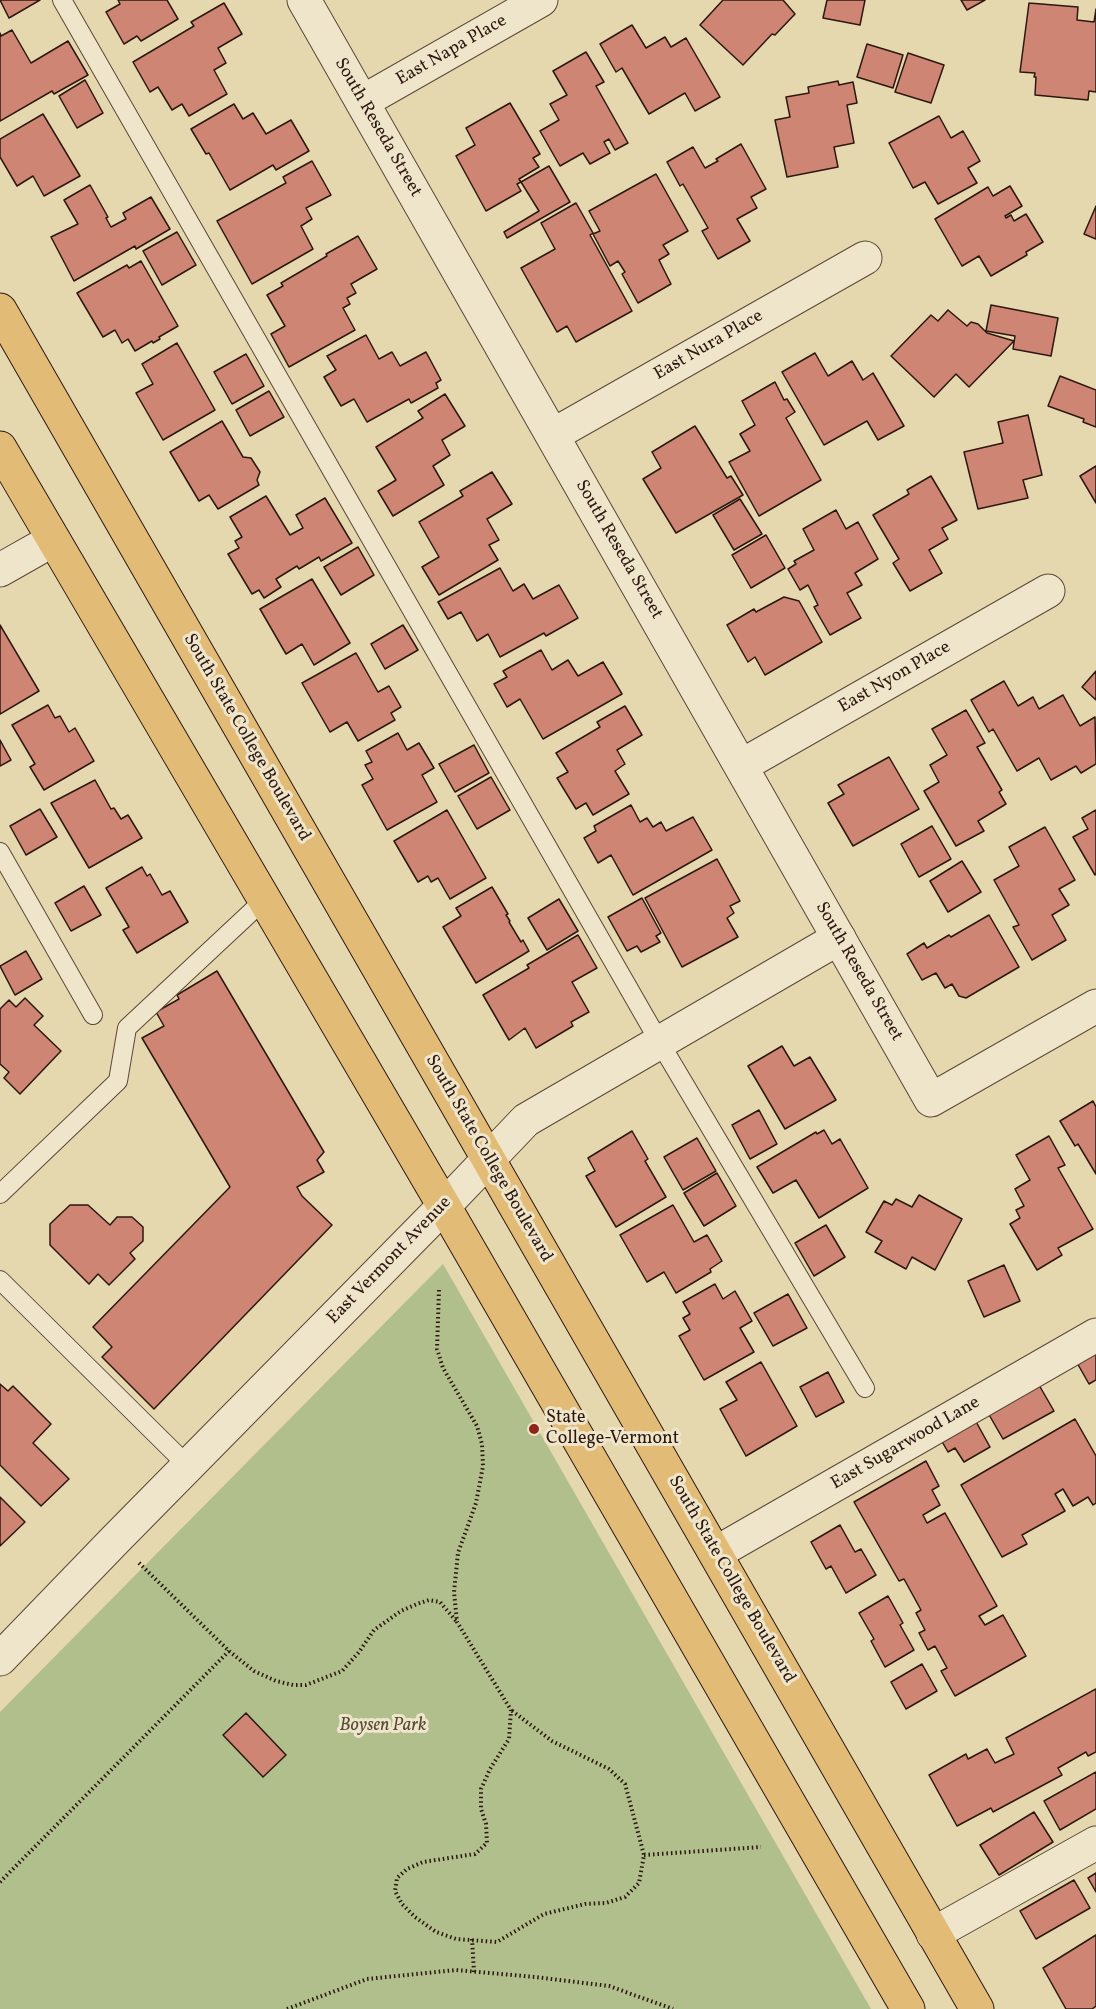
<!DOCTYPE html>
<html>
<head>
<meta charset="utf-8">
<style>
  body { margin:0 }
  canvas { display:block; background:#e5d7ae }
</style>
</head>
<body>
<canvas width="1096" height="2009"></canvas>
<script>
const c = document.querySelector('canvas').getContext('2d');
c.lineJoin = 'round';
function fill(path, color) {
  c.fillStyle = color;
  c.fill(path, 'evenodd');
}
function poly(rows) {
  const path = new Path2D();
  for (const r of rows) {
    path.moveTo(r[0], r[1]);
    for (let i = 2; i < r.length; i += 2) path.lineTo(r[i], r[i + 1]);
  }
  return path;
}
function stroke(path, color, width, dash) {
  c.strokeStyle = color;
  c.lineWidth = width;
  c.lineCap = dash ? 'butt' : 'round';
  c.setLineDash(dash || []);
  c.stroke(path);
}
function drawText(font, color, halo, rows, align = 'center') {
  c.font = font + ' Vollkorn,serif';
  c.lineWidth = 6;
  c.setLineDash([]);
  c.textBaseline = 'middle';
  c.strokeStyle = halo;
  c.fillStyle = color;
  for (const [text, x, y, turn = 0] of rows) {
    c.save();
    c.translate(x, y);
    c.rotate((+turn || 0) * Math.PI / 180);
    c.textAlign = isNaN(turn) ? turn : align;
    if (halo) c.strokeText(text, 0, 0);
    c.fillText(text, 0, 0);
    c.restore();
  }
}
fill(poly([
  [443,1264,871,2009,0,2009,0,1712]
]), '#b1bf8c');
const building = poly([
  [0,0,40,0,9,18,0,0],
  [118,0,167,0,178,19,141,41,137,36,124,44,106,12,120,4,118,0],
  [723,0,783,0,795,14,775,35,772,34,743,65,700,25,723,0],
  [827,0,865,0,860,25,823,18,827,0],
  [961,0,985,0,967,10,961,0],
  [224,3,242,34,218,48,226,63,214,70,227,94,189,116,182,104,172,110,158,87,150,92,133,62,194,26,191,22,224,3],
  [1029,3,1078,7,1077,20,1094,22,1096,9,1096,92,1089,91,1088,100,1035,95,1036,77,1034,77,1035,73,1020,72,1029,3],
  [632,25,646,48,665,37,671,47,686,38,720,97,695,111,685,93,649,114,622,68,616,72,600,44,632,25],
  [12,30,31,63,68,41,88,75,54,94,52,91,0,121,0,33,1,36,12,30],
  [867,44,903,55,893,88,857,77,867,44],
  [586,52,604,82,596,86,628,143,615,150,609,139,604,142,610,153,590,164,583,153,560,166,540,131,559,120,550,104,567,95,553,71,586,52],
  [908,53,944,65,931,103,895,92,908,53],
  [85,80,103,113,77,128,59,96,85,80],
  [838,81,839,85,853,82,857,103,847,105,854,143,834,147,838,167,787,177,775,120,790,117,786,97,809,93,808,87,838,81],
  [510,103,540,154,533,158,539,167,519,179,521,182,517,184,521,191,486,211,456,156,475,145,466,128,510,103],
  [234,104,243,119,253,113,266,134,291,120,309,151,276,170,273,165,230,190,209,153,206,154,191,129,234,104],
  [43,114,80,176,44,196,33,176,17,186,0,157,0,139,43,114],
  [939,116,951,138,963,131,980,161,968,168,977,183,938,204,925,182,913,188,889,143,939,116],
  [741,144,766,189,751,197,757,208,737,219,750,241,718,259,702,231,708,228,683,184,680,186,667,162,693,147,705,168,718,161,716,159,741,144],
  [312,161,331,195,306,208,312,219,301,226,313,249,252,284,217,221,286,183,283,177,312,161],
  [549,166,570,202,507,238,504,232,539,211,521,182,549,166],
  [656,174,688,231,663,245,669,254,659,260,671,284,638,303,622,274,625,272,618,261,610,266,593,234,600,231,589,211,656,174],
  [90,185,108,217,106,218,111,227,126,219,123,213,151,197,170,229,136,249,135,246,74,281,51,237,78,224,64,200,90,185],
  [1010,186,1022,206,1005,216,1006,218,1011,215,1014,221,1026,214,1043,242,1026,252,1027,255,991,276,979,256,962,266,935,219,988,187,993,196,1010,186],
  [576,203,593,233,590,235,632,311,576,342,567,326,557,332,521,268,555,249,541,223,576,203],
  [1096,206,1096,239,1084,234,1096,206],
  [177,232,196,265,162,285,143,251,177,232],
  [358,236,377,269,351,284,356,293,347,298,350,304,343,308,355,330,289,367,271,334,285,326,267,295,283,286,281,283,327,256,326,254,358,236],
  [141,261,178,326,159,337,160,339,153,343,152,341,135,351,128,339,122,343,115,330,103,337,77,293,127,265,129,268,141,261],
  [991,305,1058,318,1051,356,1013,349,1015,336,986,331,991,305],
  [948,310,967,326,971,322,978,324,987,333,1014,341,969,387,956,374,934,397,891,356,931,315,938,321,948,310],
  [366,335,379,359,392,352,400,366,426,352,441,380,436,383,438,388,411,403,409,399,367,422,354,399,341,406,324,377,336,370,327,356,366,335],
  [177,343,215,410,163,440,136,393,153,384,142,364,177,343],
  [815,353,828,376,852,361,863,380,873,373,904,426,878,440,867,421,824,445,782,372,815,353],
  [246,354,264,386,232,404,214,372,246,354],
  [1060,376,1096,390,1096,427,1083,422,1084,419,1048,406,1060,376],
  [775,382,784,400,787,399,795,412,786,418,821,480,759,516,729,462,750,451,740,434,755,425,742,401,775,382],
  [269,391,284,417,250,436,236,410,269,391],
  [445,394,465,426,442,440,450,455,433,466,444,485,393,516,378,491,396,480,376,447,423,418,418,411,445,394],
  [1028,415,1042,475,1023,480,1028,498,978,509,964,452,1003,443,998,422,1028,415],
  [222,421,243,457,251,458,260,472,257,480,259,485,218,509,209,495,199,501,170,452,222,421],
  [695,426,727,478,731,476,743,495,676,533,643,479,661,468,652,452,695,426],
  [1096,466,1096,503,1080,476,1096,466],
  [492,472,512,504,487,519,499,540,489,545,498,560,439,595,422,567,439,557,419,522,463,496,460,491,492,472],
  [931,476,957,520,942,528,948,539,929,550,942,573,910,591,893,563,899,559,873,515,909,494,907,490,931,476],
  [266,496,290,535,303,528,296,515,325,498,352,543,321,561,319,557,299,569,297,566,276,579,281,587,264,598,259,590,252,594,228,554,239,548,235,541,242,537,230,517,266,496],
  [740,499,762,534,734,550,713,515,740,499],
  [836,510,846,529,858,522,878,559,855,573,862,585,847,593,861,618,830,635,814,607,818,605,808,585,800,590,788,569,796,564,794,561,814,550,803,529,836,510],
  [766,535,785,568,751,588,732,555,766,535],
  [358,547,374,575,341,595,324,567,358,547],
  [500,568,513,591,524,584,533,599,559,585,578,618,546,636,544,633,500,657,488,634,477,641,461,612,448,619,438,602,500,568],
  [312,579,350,643,314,665,302,644,286,654,260,609,312,579],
  [784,597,799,601,822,642,765,675,755,657,748,662,727,625,754,609,756,612,784,597],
  [0,625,39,691,0,714,0,625],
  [403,625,418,650,385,669,371,644,403,625],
  [541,650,552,670,568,660,578,676,603,662,622,694,543,739,520,699,507,707,494,684,507,677,503,671,541,650],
  [356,653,378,692,389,686,401,707,391,713,395,720,358,741,347,722,330,732,302,683,356,653],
  [1096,671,1096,700,1082,687,1096,671],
  [1004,681,1018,706,1033,697,1039,709,1063,695,1080,726,1095,717,1096,764,1081,773,1076,766,1051,780,1039,758,1017,771,993,729,989,732,971,700,1004,681],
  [48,705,55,718,60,716,69,732,75,728,94,761,44,790,30,767,35,764,12,725,48,705],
  [625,706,642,735,617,750,625,764,615,771,629,794,593,815,586,803,576,809,557,778,568,772,556,753,600,727,597,722,625,706],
  [966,710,985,743,977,747,1002,790,999,792,1006,804,978,821,984,831,956,846,924,791,939,782,930,765,947,755,932,729,966,710],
  [398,733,407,750,419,743,434,768,422,775,437,802,387,830,362,785,373,779,365,765,372,762,366,751,398,733],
  [0,740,11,760,0,766,0,740],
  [474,745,489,773,455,792,439,764,474,745],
  [889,757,919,809,853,846,828,803,844,794,838,785,889,757],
  [491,777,510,810,477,829,458,796,491,777],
  [95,780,111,809,114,808,121,819,128,815,142,838,89,868,51,803,95,780],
  [631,805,640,822,647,818,653,827,661,822,666,831,693,817,712,850,633,895,611,855,598,863,584,838,596,831,594,826,631,805],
  [40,809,57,837,26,855,10,826,40,809],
  [447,810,486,878,450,899,438,878,431,882,428,876,418,882,394,841,447,810],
  [1096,810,1096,874,1095,875,1073,837,1088,829,1082,818,1096,810],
  [932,826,951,859,919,877,901,844,932,826],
  [1045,827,1075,880,1059,889,1069,905,1052,915,1066,940,1032,960,1013,927,1019,925,994,880,1019,866,1009,847,1045,827],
  [717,859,740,901,730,906,734,913,727,918,738,937,682,967,645,898,717,859],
  [962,861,981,892,948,912,930,881,962,861],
  [142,867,147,876,150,874,162,895,170,891,188,922,137,953,123,930,129,927,106,888,142,867],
  [84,886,101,915,71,931,55,903,84,886],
  [492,887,508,914,506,915,510,921,509,922,521,942,523,940,529,951,476,983,443,927,461,916,456,908,492,887],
  [642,898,661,933,656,936,660,942,641,952,637,946,627,951,608,917,642,898],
  [559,899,578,931,547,950,528,918,559,899],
  [989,915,1019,967,966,998,959,996,952,984,945,988,936,973,922,980,907,954,924,943,927,948,949,935,951,937,989,915],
  [578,935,597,968,572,982,589,1012,571,1022,573,1026,536,1048,525,1028,509,1040,483,995,529,968,527,965,578,935],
  [26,951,42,979,15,995,0,966,26,951],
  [217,971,324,1152,317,1160,324,1172,297,1187,302,1196,332,1225,154,1409,102,1357,112,1347,93,1327,230,1187,142,1038,164,1026,156,1012,179,999,177,995,217,971],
  [25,998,43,1016,34,1025,61,1051,20,1094,4,1078,9,1072,0,1064,0,1009,9,1000,16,1007,25,998],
  [782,1046,794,1066,810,1057,836,1100,785,1129,748,1066,782,1046],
  [1093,1101,1096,1107,1096,1174,1078,1144,1075,1146,1060,1121,1093,1101],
  [759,1110,777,1144,750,1159,732,1125,759,1110],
  [824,1130,832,1144,840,1139,868,1188,819,1218,796,1180,773,1193,757,1167,816,1132,817,1134,824,1130],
  [632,1131,648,1159,645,1161,666,1197,616,1227,586,1176,595,1171,588,1158,632,1131],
  [1049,1136,1065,1165,1058,1168,1093,1229,1058,1248,1062,1255,1037,1270,1010,1224,1020,1218,1016,1210,1024,1206,1015,1189,1030,1180,1016,1155,1049,1136],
  [697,1138,716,1171,683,1190,664,1157,697,1138],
  [717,1173,736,1206,704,1226,684,1193,717,1173],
  [919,1195,962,1219,935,1270,912,1257,906,1269,875,1252,882,1241,866,1232,884,1201,892,1205,896,1199,912,1207,919,1195],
  [70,1205,88,1205,110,1225,117,1217,132,1217,143,1227,143,1241,130,1253,135,1259,109,1285,98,1274,89,1284,50,1245,50,1224,70,1205],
  [673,1205,694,1242,707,1235,722,1261,710,1269,711,1272,676,1293,664,1272,647,1282,620,1235,673,1205],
  [826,1225,845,1257,814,1276,795,1243,826,1225],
  [1004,1265,1020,1301,984,1317,968,1281,1004,1265],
  [715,1284,723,1299,735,1291,752,1321,740,1328,754,1352,704,1380,679,1336,690,1330,683,1318,690,1314,683,1302,715,1284],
  [788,1294,807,1328,773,1346,754,1313,788,1294],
  [1096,1349,1096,1380,1089,1384,1076,1361,1096,1349],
  [761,1362,797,1426,746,1456,720,1409,737,1400,726,1382,761,1362],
  [828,1372,844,1402,816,1417,800,1387,828,1372],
  [0,1384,8,1391,13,1386,51,1424,33,1443,69,1479,41,1506,0,1465,0,1384],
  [1039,1385,1054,1411,1003,1439,988,1413,1039,1385],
  [974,1418,990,1447,964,1462,955,1448,948,1452,940,1438,974,1418],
  [1075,1419,1096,1456,1096,1503,1093,1505,1088,1497,1073,1506,1063,1489,1055,1494,1065,1511,1022,1535,1027,1544,1002,1557,961,1485,1075,1419],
  [926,1461,939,1486,932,1490,940,1505,923,1515,927,1523,945,1513,997,1606,979,1616,985,1625,1003,1615,1026,1656,955,1696,941,1671,947,1668,935,1646,928,1650,919,1633,925,1630,916,1613,921,1610,904,1579,899,1581,854,1502,926,1461],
  [0,1497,25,1522,0,1546,0,1497],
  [840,1525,855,1552,861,1549,876,1575,846,1593,831,1566,826,1569,811,1542,840,1525],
  [888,1596,903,1623,900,1625,914,1650,885,1667,871,1641,874,1639,859,1613,888,1596],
  [922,1664,937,1691,906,1709,891,1682,922,1664],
  [1096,1689,1096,1752,1088,1756,1086,1752,1058,1768,1062,1775,993,1812,991,1808,957,1826,929,1775,966,1754,968,1759,987,1749,995,1763,1014,1754,1006,1738,1096,1689],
  [246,1713,286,1755,263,1777,223,1735,246,1713],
  [1096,1772,1096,1809,1060,1830,1044,1801,1096,1772],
  [1034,1812,1053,1842,999,1875,980,1845,1034,1812],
  [1096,1873,1096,1892,1088,1878,1096,1873],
  [1074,1880,1090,1908,1036,1939,1020,1911,1074,1880],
  [1096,1935,1096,2006,1092,2009,1066,2009,1043,1968,1096,1935]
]);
fill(building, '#ce8574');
stroke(building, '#2d1810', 1.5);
const service = poly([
  [62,0,660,1043,865,1388],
  [0,852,93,1015],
  [0,1194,118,1081,127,1028,264,900],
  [0,1280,188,1466]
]);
const minor = poly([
  [304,0,931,1100,1096,1006],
  [362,102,541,0],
  [553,435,865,258],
  [0,570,53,540],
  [741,766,1048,591],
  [716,1553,1096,1335],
  [933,1934,1096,1843]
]);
const tertiary = poly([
  [0,1659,115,1540,444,1206,526,1120,839,938]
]);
const primary = poly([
  [0,310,977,2009],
  [0,448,444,1206,908,2009]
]);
stroke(service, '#5b4838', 20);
stroke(minor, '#5b4838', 35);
stroke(tertiary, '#5b4838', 35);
stroke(primary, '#2d1810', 35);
stroke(poly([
  [439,1290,437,1349,443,1368,477,1426,482,1444,483,1466,476,1503,458,1553,454,1592,457,1622,511,1710,509,1739,490,1769,481,1789,481,1809,486,1824,487,1843,475,1854,423,1862,407,1869,397,1878,395,1891,402,1904,415,1917,436,1932,456,1939,497,1942,544,1914,585,1904,606,1903,625,1897,639,1883,644,1855,625,1784,609,1769,552,1741,511,1710],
  [139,1563,229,1651,254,1671,276,1681,293,1685,306,1685,342,1671,359,1652,374,1630,401,1611,417,1604,429,1600,440,1602,457,1622],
  [644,1855,761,1847],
  [0,1882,229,1651],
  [472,1939,474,1972],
  [287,2009,367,1979,456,1970,535,1977,609,1986,673,2009]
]), '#2d1810', 4, [1.5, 3]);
stroke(service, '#eee5ca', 18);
stroke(minor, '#eee5ca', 33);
stroke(tertiary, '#eee5ca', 33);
stroke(primary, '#e2bc77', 33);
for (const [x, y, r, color] of [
  [534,1429,6,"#8f2418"]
]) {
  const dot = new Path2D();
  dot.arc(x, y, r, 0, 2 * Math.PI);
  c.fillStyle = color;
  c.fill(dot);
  stroke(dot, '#eee5ca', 2);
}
drawText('18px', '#2d1810', '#eee5ca', [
  ["East Napa Place",452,51,-30],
  ["South Reseda Street",377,128,60],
  ["East Nura Place",709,346,-30],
  ["South Reseda Street",618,550,60],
  ["East Nyon Place",895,678,-30],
  ["South State College Boulevard",246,738,60],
  ["South Reseda Street",858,972,60],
  ["South State College Boulevard",488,1159,60],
  ["East Vermont Avenue",390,1261,-46],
  ["East Sugarwood Lane",906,1444,-30],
  ["South State College Boulevard",731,1580,60]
]);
drawText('18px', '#2d1810', '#eee5ca', [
  ["State",546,1419],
  ["College-Vermont",546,1440]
], 'left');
drawText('italic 18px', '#554a35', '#eee5ca', [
  ["Boysen Park",383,1727]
]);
</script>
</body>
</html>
